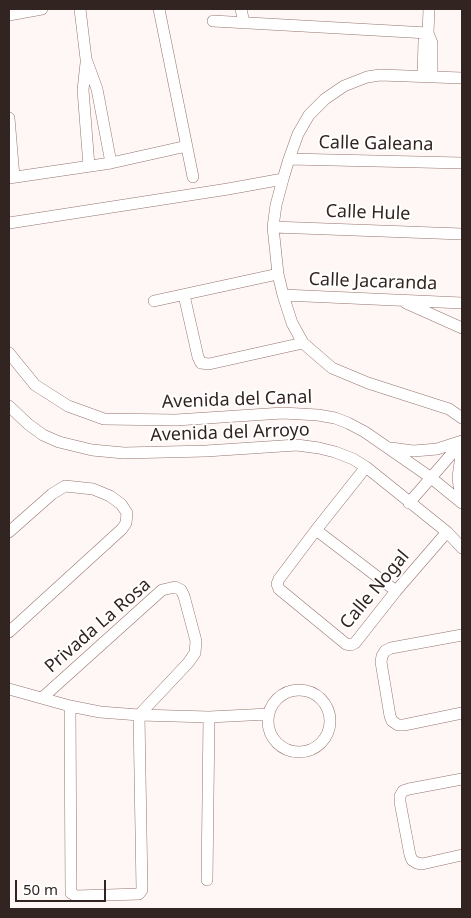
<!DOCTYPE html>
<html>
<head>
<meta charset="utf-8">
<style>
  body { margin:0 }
  #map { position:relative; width:471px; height:918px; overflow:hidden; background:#fef7f5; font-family:"Noto Sans",sans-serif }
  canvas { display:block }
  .frame { position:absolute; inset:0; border:10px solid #322421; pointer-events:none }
  .scale { position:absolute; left:15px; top:880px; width:91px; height:22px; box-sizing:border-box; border:2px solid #322421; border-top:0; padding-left:6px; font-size:15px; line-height:18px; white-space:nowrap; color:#322421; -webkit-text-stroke:4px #fff; paint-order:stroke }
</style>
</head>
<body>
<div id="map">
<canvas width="471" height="918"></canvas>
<div class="frame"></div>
<div class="scale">50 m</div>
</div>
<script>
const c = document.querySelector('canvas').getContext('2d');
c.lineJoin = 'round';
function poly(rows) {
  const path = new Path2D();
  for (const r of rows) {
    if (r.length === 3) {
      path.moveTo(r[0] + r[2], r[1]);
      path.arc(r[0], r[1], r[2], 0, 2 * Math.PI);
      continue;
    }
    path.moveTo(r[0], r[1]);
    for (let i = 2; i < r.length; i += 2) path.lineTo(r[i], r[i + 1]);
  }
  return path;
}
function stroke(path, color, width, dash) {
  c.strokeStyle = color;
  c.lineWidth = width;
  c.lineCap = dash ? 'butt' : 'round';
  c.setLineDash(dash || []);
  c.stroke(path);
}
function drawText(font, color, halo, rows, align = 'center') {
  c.font = font + ' "Noto Sans",sans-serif';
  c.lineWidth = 4;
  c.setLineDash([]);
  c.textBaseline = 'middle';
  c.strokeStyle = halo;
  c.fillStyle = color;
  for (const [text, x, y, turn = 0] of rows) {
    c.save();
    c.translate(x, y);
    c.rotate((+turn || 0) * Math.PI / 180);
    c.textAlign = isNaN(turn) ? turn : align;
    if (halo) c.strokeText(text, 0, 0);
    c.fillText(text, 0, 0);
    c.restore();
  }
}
const minor = poly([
  [80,9,86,59,97,89,111,163],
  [159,9,193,177],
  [241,9,244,23],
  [9,15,42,9],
  [213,21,428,33],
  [428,33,432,43,432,77],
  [86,63,83,90,89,166],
  [423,76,424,41,428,33,429,9],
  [462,78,380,75,367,77,344,86,325,99,309,115,298,134,289,159,283,179,276,205,273,227,278,274,283,295,292,323,303,343,332,368,368,383,449,409,462,418],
  [9,118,14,177],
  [289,159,462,163],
  [9,178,111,163,187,146],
  [9,223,228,189,283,179],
  [273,227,462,234],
  [184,295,198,357,201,363,209,364,303,343],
  [283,295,462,303],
  [154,301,278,274],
  [406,303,462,328],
  [9,353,35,385,68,406,104,419,176,420,283,413,318,415,335,418,348,423,365,432,430,477,462,503],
  [9,406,28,424,43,435,59,442,92,450,124,453,206,451,297,445,319,448,335,452,353,459,366,467,447,532,462,548],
  [391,448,413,451,426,450,437,449,462,441],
  [462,448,458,477,459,486,462,496],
  [366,467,316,530,279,579,277,584,279,589,346,644,351,645,355,643,396,591,447,532],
  [409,503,462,442],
  [316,530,396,591],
  [9,532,52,494,65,486,93,489,110,496,121,504,127,513,126,523,122,529,9,632],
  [462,635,391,648,385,651,382,656,381,662,390,716,392,721,398,725,404,725,462,713],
  [9,689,70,706,100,712,139,715,209,717,269,714],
  [299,721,31],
  [42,698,162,590,175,587,181,590,184,596,196,641,195,653,188,663,139,715,142,890,139,894,76,896,71,893,70,706],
  [462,779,409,789,403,791,400,796,400,802,410,855,412,860,417,863,422,864,462,855],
  [207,880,209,717]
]);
stroke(minor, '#95746e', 12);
stroke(minor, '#fff', 11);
drawText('18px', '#322421', '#fff', [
  ["Calle Galeana",376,144,1],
  ["Calle Hule",368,213,2],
  ["Calle Jacaranda",373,282,2],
  ["Avenida del Canal",237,400,-2],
  ["Avenida del Arroyo",230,433,-2],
  ["Calle Nogal",375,590,-50],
  ["Privada La Rosa",98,626,-41]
]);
</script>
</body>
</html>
